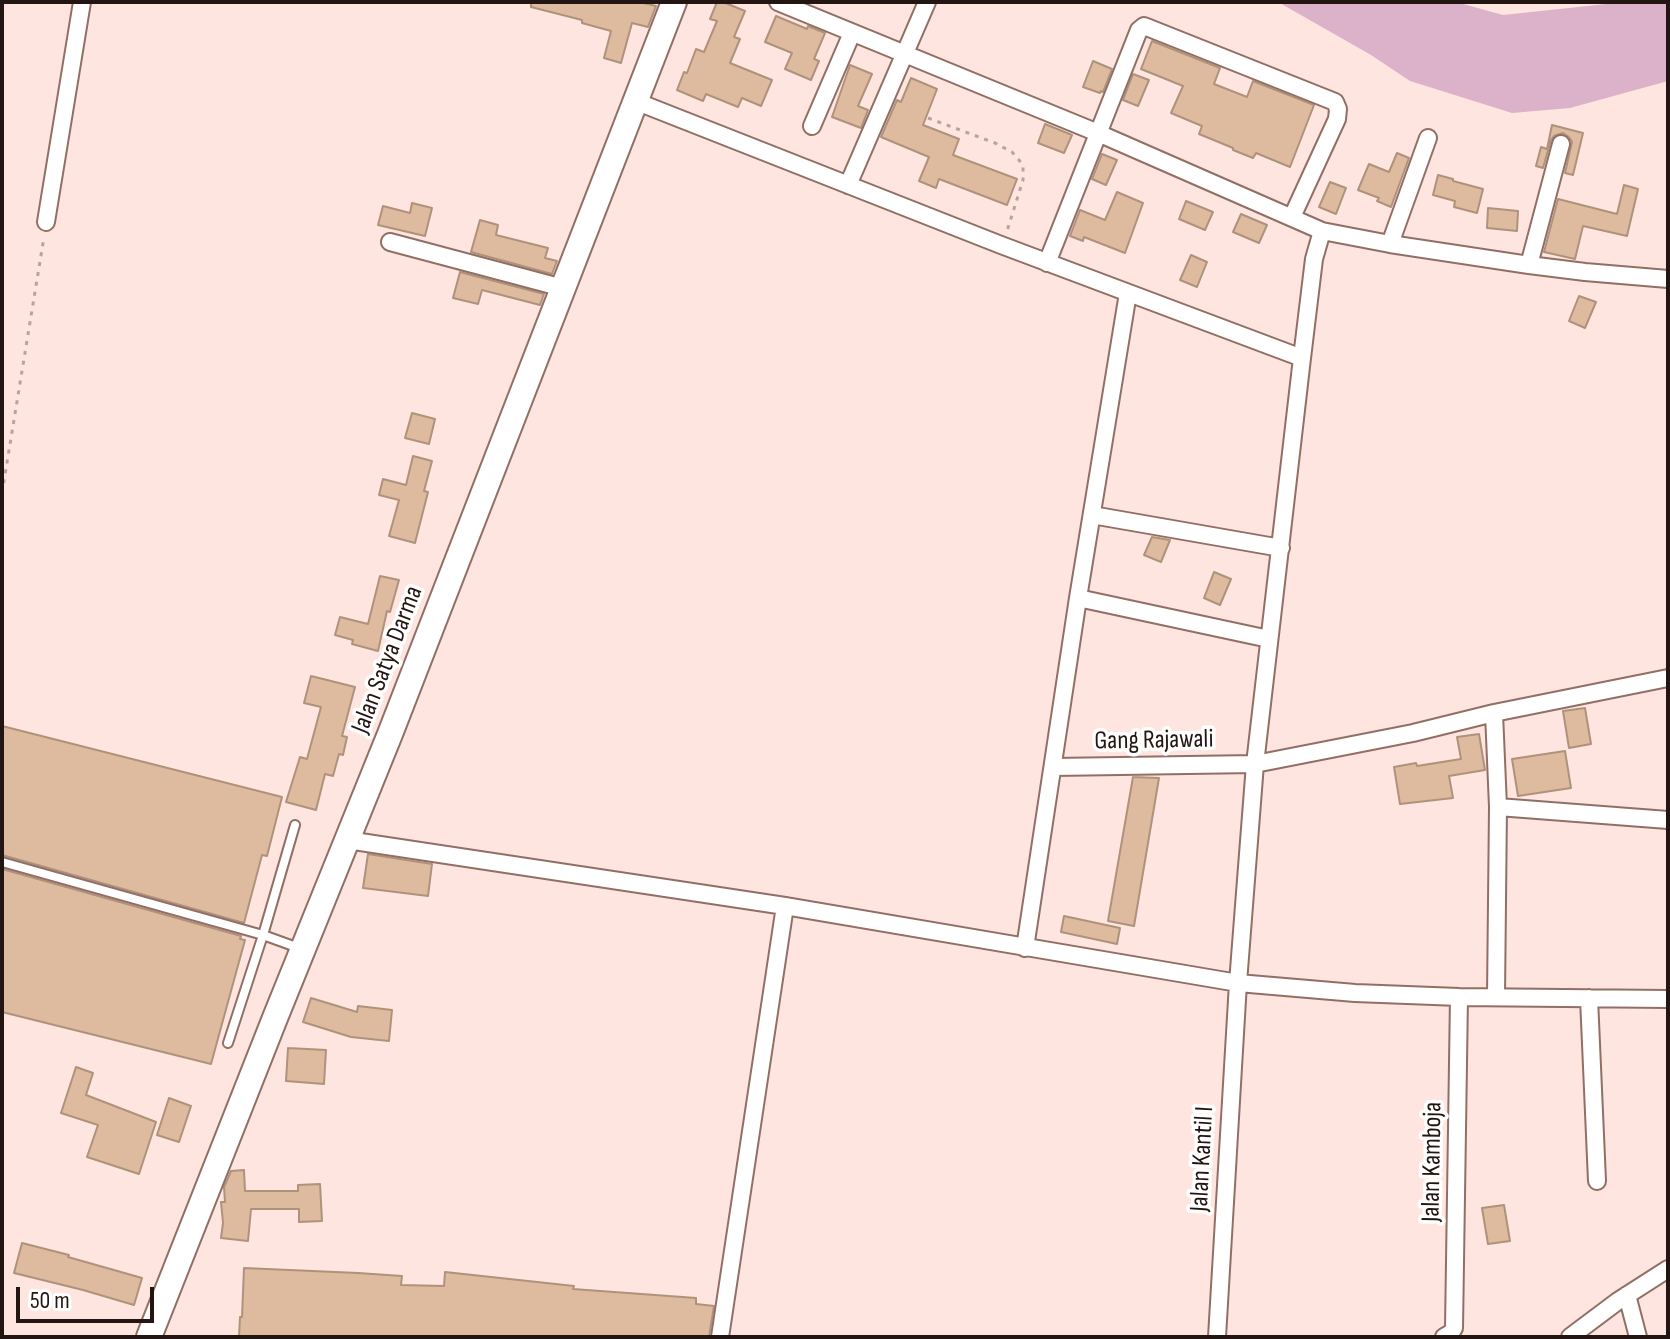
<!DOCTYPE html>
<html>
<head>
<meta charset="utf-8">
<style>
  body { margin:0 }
  #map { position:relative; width:1670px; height:1339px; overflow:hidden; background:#fee5df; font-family:"Sofia Sans Condensed",sans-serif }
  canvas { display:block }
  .frame { position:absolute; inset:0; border:4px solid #231512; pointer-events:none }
  .scale { position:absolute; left:16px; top:1287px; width:138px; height:36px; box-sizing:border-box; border:4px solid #231512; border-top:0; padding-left:10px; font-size:24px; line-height:28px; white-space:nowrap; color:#231512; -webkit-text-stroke:6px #fff; paint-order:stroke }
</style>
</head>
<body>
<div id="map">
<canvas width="1670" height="1339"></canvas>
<div class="frame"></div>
<div class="scale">50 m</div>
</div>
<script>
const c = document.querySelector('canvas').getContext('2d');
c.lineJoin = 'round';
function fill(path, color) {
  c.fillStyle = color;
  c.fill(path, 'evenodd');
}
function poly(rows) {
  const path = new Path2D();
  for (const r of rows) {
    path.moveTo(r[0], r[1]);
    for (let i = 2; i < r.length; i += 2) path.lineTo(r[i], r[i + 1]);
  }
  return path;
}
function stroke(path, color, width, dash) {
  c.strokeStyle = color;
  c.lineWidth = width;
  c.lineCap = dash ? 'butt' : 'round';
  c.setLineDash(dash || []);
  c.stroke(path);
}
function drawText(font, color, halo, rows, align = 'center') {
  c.font = font + ' "Sofia Sans Condensed",sans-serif';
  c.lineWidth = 7;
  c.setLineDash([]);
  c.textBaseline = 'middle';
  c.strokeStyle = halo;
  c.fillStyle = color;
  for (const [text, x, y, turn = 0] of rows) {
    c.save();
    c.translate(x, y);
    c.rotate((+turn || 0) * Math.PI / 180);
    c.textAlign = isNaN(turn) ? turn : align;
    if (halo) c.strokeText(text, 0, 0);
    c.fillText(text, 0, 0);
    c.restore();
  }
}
fill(poly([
  [1278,2,1456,2,1503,15,1625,2,1668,2,1668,81,1570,108,1512,113,1410,81,1371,55]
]), '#dbb2c9');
const building = poly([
  [531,2,640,2,656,6,648,27,632,23,621,63,604,58,611,31,582,23,582,20,531,7,531,2],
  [717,2,723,2,745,11,734,37,740,39,730,63,772,80,761,106,742,98,738,107,706,94,703,101,677,90,684,72,687,73,696,49,704,52,717,21,710,19,717,2],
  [776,16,807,29,808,26,825,33,814,59,819,61,811,80,785,69,792,53,765,42,776,16],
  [1152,41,1220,68,1214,84,1247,97,1253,81,1314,105,1290,167,1256,153,1253,158,1233,150,1233,148,1199,134,1202,126,1171,113,1183,86,1141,69,1152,41],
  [1093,61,1112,69,1103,92,1101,91,1100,93,1083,87,1093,61],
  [850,65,872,74,858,106,868,110,861,128,832,117,850,65],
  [1133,74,1149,80,1138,106,1123,100,1133,74],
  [911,78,937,89,923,125,959,139,953,155,1017,179,1007,205,939,179,936,188,919,181,929,157,881,137,897,100,901,102,911,78],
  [1045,124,1072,135,1064,153,1038,143,1045,124],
  [1552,125,1583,133,1573,175,1565,173,1572,142,1569,137,1563,133,1554,136,1551,140,1543,168,1536,166,1541,147,1547,149,1552,125],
  [1397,153,1409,158,1391,207,1377,201,1379,198,1358,190,1369,164,1389,172,1397,153],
  [1102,154,1117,160,1106,185,1092,179,1102,154],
  [1438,175,1453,179,1453,181,1483,189,1477,213,1454,207,1455,201,1433,195,1438,175],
  [1330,182,1346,188,1336,214,1319,207,1330,182],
  [1624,185,1638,189,1627,236,1583,226,1575,259,1544,252,1558,199,1617,214,1624,185],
  [1117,192,1143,203,1125,253,1084,237,1083,241,1070,236,1080,210,1105,220,1117,192],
  [1186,201,1213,212,1205,230,1179,219,1186,201],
  [412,203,432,208,425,236,378,225,383,206,410,213,412,203],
  [1488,208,1518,211,1517,231,1487,228,1488,208],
  [1241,214,1267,225,1259,243,1233,232,1241,214],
  [480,220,498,225,496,235,548,248,545,258,557,261,552,274,471,252,480,220],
  [1191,255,1207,262,1197,287,1180,280,1191,255],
  [460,272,544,294,540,305,482,290,478,304,453,298,460,272],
  [1579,296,1596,302,1585,328,1569,321,1579,296],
  [412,413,435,419,429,444,405,438,412,413],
  [413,456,432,461,424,491,428,492,415,543,389,536,399,500,379,495,383,479,406,485,413,456],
  [1152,537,1170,540,1161,562,1144,555,1152,537],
  [1214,572,1231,579,1220,605,1204,598,1214,572],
  [380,576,399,580,390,612,387,611,378,651,352,644,353,640,335,635,340,617,368,624,380,576],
  [311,676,355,687,342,736,347,737,343,755,339,754,333,776,325,774,316,810,286,802,300,757,307,759,321,707,304,703,311,676],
  [1585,708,1591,744,1569,748,1563,711,1585,708],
  [2,726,282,797,267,856,262,855,244,923,2,855,2,726],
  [1479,734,1485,770,1449,776,1453,798,1400,804,1394,767,1416,763,1417,766,1461,759,1457,737,1479,734],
  [1565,751,1571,788,1518,796,1512,759,1565,751],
  [1133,777,1159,778,1134,926,1108,921,1133,777],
  [368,854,432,864,428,896,363,888,368,854],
  [2,869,241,936,240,939,245,940,211,1064,2,1012,2,869],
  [1064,916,1120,928,1117,944,1061,932,1064,916],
  [311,998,357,1012,358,1006,392,1010,389,1041,351,1037,303,1022,311,998],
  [288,1048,326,1050,324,1084,286,1081,288,1048],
  [76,1067,93,1073,86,1095,156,1122,139,1174,87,1157,98,1125,61,1113,76,1067],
  [169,1098,191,1106,179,1142,157,1135,169,1098],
  [244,1170,245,1191,298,1191,298,1185,320,1184,322,1221,299,1222,299,1209,251,1209,248,1241,221,1238,223,1223,221,1202,225,1202,224,1187,231,1171,244,1170],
  [1504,1205,1510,1241,1488,1244,1482,1208,1504,1205],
  [22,1243,69,1255,68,1257,142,1278,134,1305,83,1290,14,1273,22,1243],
  [244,1268,358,1273,402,1276,401,1285,444,1286,445,1272,574,1286,573,1289,696,1298,696,1304,714,1306,709,1337,239,1337,240,1317,242,1317,244,1268]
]);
fill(building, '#debb9f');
stroke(building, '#af927b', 2);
const service = poly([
  [2,862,263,935,299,948],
  [228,1043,263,935,295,825]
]);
const minor = poly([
  [778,2,1098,133,1322,231,1390,244,1529,265,1585,272,1668,279],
  [635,101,1001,245,1302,358],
  [812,126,852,33],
  [848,185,927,2],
  [46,222,82,2],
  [390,242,563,288],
  [1390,244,1428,138],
  [1047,263,1139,30,1144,26,1335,102,1338,109,1337,119,1292,217],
  [1529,265,1561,144],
  [1092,515,1281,548],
  [1078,598,1269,639],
  [1494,713,1498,807,1496,996],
  [1053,767,1255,764,1413,733,1494,713,1668,678],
  [1498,807,1668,820],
  [347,840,785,906,1238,983,1355,993,1459,997,1668,999],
  [1025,948,1078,598,1128,293],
  [1589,998,1597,1181],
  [1627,1295,1638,1337],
  [720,1337,785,906],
  [1217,1337,1238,983,1255,764,1302,358,1314,259,1322,231],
  [1444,1337,1451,1333,1454,1328,1459,997],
  [1570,1337,1618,1301,1668,1269]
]);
const secondary = poly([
  [149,1337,275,1018,390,734,674,2]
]);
stroke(service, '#926f65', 12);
stroke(minor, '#926f65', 20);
stroke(secondary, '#926f65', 28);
stroke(poly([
  [928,118,995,143,1012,152,1019,160,1023,166,1023,180,1007,231],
  [2,493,44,237]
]), '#b8a39e', 3, [4, 6]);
stroke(service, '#fff', 8);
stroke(minor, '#fff', 16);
stroke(secondary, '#fff', 24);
drawText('26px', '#231512', '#fff', [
  ["Jalan Satya Darma",388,660,-69],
  ["Gang Rajawali",1154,741,-1],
  ["Jalan Kantil I",1203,1159,-87],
  ["Jalan Kamboja",1433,1162,-89]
]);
</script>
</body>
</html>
